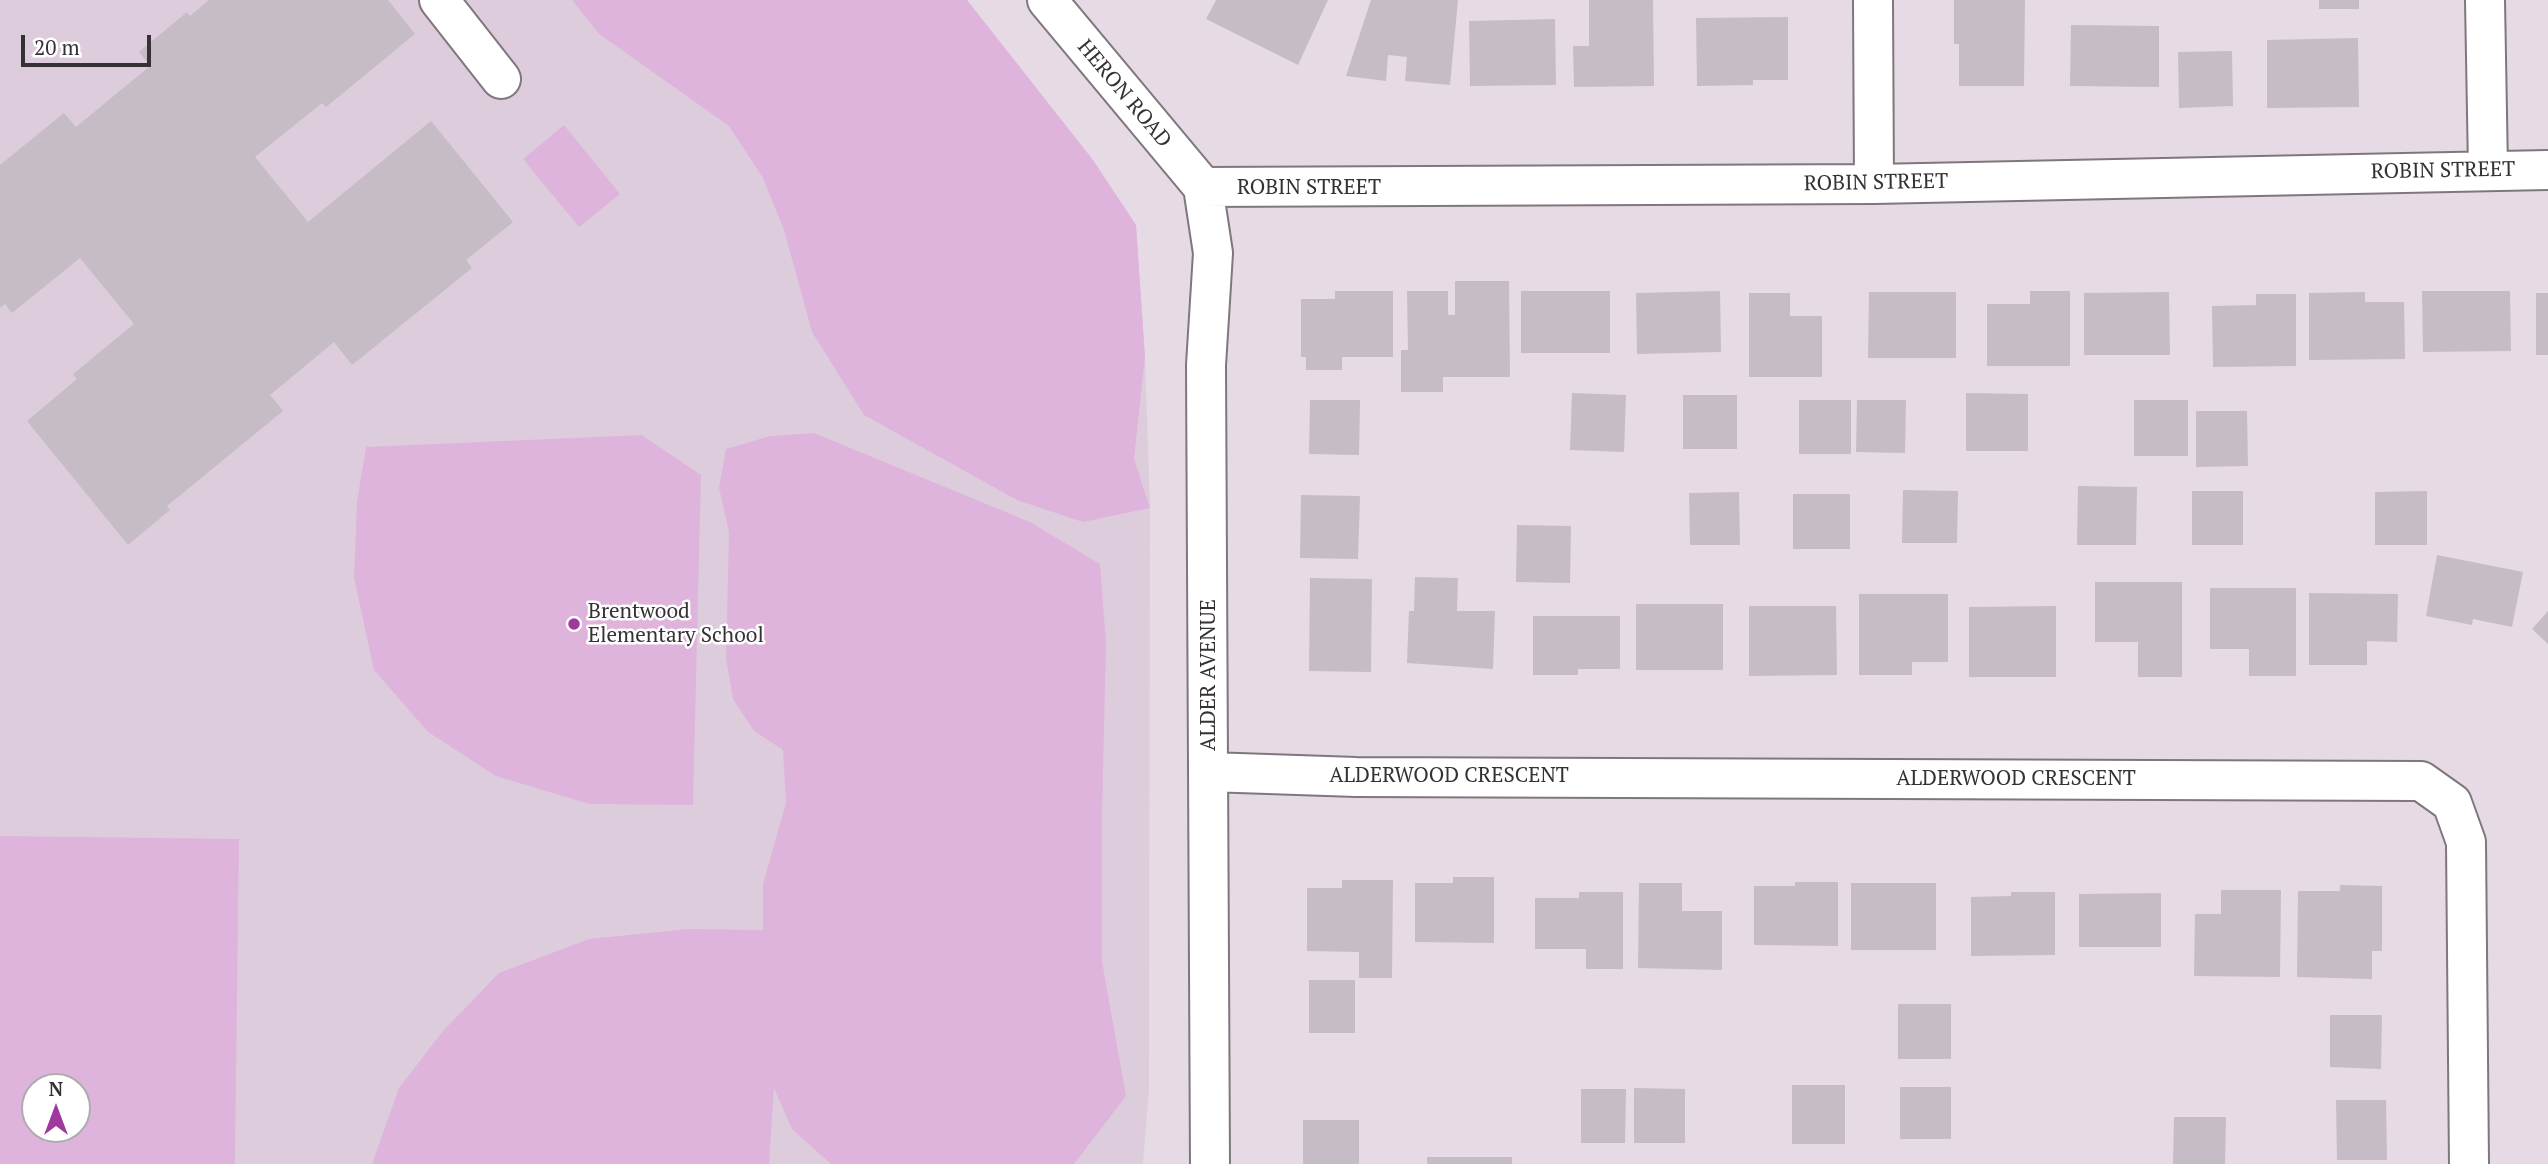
<!DOCTYPE html>
<html>
<head>
<meta charset="utf-8">
<style>
  body { margin:0 }
  #map { position:relative; width:2548px; height:1164px; overflow:hidden; background:#e6dbe5; font-family:"PT Serif",serif }
  canvas { display:block }
  .north { position:absolute; left:21px; top:1073px; width:70px; height:70px; box-sizing:border-box; background:#fff; border:2px solid #aeadae; border-radius:50%; rotate:0deg; font-size:19px; font-weight:700; line-height:28px; text-align:center; color:#353134 }
  .north::after { content:''; display:block; margin:auto; width:24px; height:32px; background:#9f399d; clip-path:polygon(50% 0,100% 100%,50% 72%,0 100%) }
  .scale { position:absolute; left:21px; top:35px; width:130px; height:32px; box-sizing:border-box; border:4px solid #353134; border-top:0; padding-left:9px; font-size:21px; line-height:24px; white-space:nowrap; color:#353134; -webkit-text-stroke:5px #fff; paint-order:stroke }
</style>
</head>
<body>
<div id="map">
<canvas width="2548" height="1164"></canvas>
<div class="north">N</div>
<div class="scale">20 m</div>
</div>
<script>
const c = document.querySelector('canvas').getContext('2d');
c.lineJoin = 'round';
function fill(path, color) {
  c.fillStyle = color;
  c.fill(path, 'evenodd');
}
function poly(rows) {
  const path = new Path2D();
  for (const r of rows) {
    path.moveTo(r[0], r[1]);
    for (let i = 2; i < r.length; i += 2) path.lineTo(r[i], r[i + 1]);
  }
  return path;
}
function stroke(path, color, width, dash) {
  c.strokeStyle = color;
  c.lineWidth = width;
  c.lineCap = dash ? 'butt' : 'round';
  c.setLineDash(dash || []);
  c.stroke(path);
}
function drawText(font, color, halo, rows, align = 'center') {
  c.font = font + ' "PT Serif",serif';
  c.lineWidth = 5;
  c.setLineDash([]);
  c.textBaseline = 'middle';
  c.strokeStyle = halo;
  c.fillStyle = color;
  for (const [text, x, y, turn = 0] of rows) {
    c.save();
    c.translate(x, y);
    c.rotate((+turn || 0) * Math.PI / 180);
    c.textAlign = isNaN(turn) ? turn : align;
    if (halo) c.strokeText(text, 0, 0);
    c.fillText(text, 0, 0);
    c.restore();
  }
}
fill(poly([
  [0,0,967,0,1093,160,1136,225,1145,357,1150,508,1149,1089,1143,1164,0,1164],
  [35,1087,77,1087,77,1129,35,1129]
]), '#ddcddc');
fill(poly([
  [572,0,967,0,1093,160,1136,225,1145,357,1134,459,1150,508,1083,522,1017,500,864,415,812,332,784,230,763,178,729,126,599,34],
  [564,125,620,194,579,227,523,159],
  [814,433,1030,522,1100,564,1106,642,1102,819,1102,961,1126,1096,1074,1164,831,1164,792,1129,774,1088,769,1164,372,1164,399,1088,443,1031,499,973,589,939,689,929,763,930,763,884,786,803,783,750,754,731,733,699,726,659,729,532,719,488,726,449,770,436],
  [642,435,701,475,693,805,589,804,496,776,428,732,374,670,354,578,357,502,366,447],
  [0,836,239,839,235,1164,0,1164],
  [35,1087,77,1087,77,1129,35,1129]
]), '#deb4dc');
fill(poly([
  [209,0,388,0,415,34,326,107,322,103,255,157,308,222,431,121,513,222,466,260,472,268,352,365,334,342,270,395,283,411,167,506,170,510,128,545,27,421,77,379,73,374,134,324,80,258,12,313,5,304,0,308,0,165,64,113,76,127,150,66,139,52,187,12,190,16],
  [1216,0,1328,0,1298,65,1206,19],
  [1371,0,1458,0,1450,85,1405,81,1407,57,1388,55,1386,81,1346,76],
  [1589,0,1653,0,1654,86,1574,87,1573,46,1589,46],
  [1954,0,2025,0,2024,86,1959,86,1959,44,1954,44],
  [2319,0,2359,0,2359,9,2319,9],
  [1788,17,1788,80,1753,80,1753,85,1697,86,1696,18],
  [1555,19,1556,85,1470,86,1469,21],
  [2071,25,2159,26,2159,87,2070,86],
  [2358,38,2359,107,2267,108,2267,40],
  [2232,51,2233,106,2179,108,2178,52],
  [1455,281,1509,281,1510,377,1443,377,1443,392,1401,392,1401,350,1408,350,1407,291,1448,291,1448,315,1455,315],
  [1335,291,1393,291,1393,357,1342,357,1342,370,1306,370,1306,357,1301,357,1301,299,1335,299],
  [1521,291,1610,291,1610,353,1521,353],
  [1720,291,1721,352,1637,354,1636,293],
  [2030,291,2070,291,2070,366,1987,366,1987,304,2030,304],
  [2422,291,2510,291,2511,351,2423,352],
  [1869,292,1956,292,1956,358,1868,358],
  [2169,292,2170,355,2084,355,2084,293],
  [2365,292,2365,302,2404,302,2405,359,2309,360,2309,293],
  [1749,293,1790,293,1790,316,1822,316,1822,377,1749,377],
  [2536,293,2548,293,2548,355,2536,355],
  [2256,294,2296,294,2296,366,2213,367,2212,306,2256,305],
  [1572,393,1626,395,1624,452,1570,450],
  [1966,393,2028,394,2028,451,1966,451],
  [1683,395,1737,395,1737,449,1683,449],
  [1310,400,1360,400,1359,455,1309,454],
  [1799,400,1851,400,1851,454,1799,454],
  [1857,400,1906,400,1905,453,1856,452],
  [2134,400,2188,400,2188,456,2134,456],
  [2196,411,2247,411,2248,466,2196,467],
  [2078,486,2137,487,2136,545,2077,545],
  [1903,490,1958,491,1957,543,1902,543],
  [2192,491,2243,491,2243,545,2192,545],
  [2427,491,2427,545,2375,545,2375,492],
  [1739,492,1740,545,1690,545,1689,493],
  [1793,494,1850,494,1850,549,1793,549],
  [1301,495,1360,496,1358,559,1300,558],
  [1517,525,1571,526,1570,583,1516,582],
  [2437,555,2523,572,2512,627,2473,619,2472,625,2426,616],
  [1415,577,1458,578,1457,611,1495,611,1493,669,1407,663,1409,611,1414,611],
  [1310,578,1372,579,1371,672,1309,671],
  [2095,582,2182,582,2182,677,2138,677,2138,642,2095,642],
  [2210,588,2296,588,2296,676,2249,676,2249,649,2210,649],
  [2309,593,2398,594,2397,642,2367,641,2367,665,2309,665],
  [1859,594,1948,594,1948,662,1912,662,1912,675,1859,675],
  [1636,604,1723,604,1723,670,1636,670],
  [1749,606,1836,606,1837,675,1749,676],
  [2056,606,2056,677,1969,677,1969,607],
  [2548,611,2548,644,2532,629],
  [1533,616,1620,616,1620,669,1578,669,1578,675,1533,675],
  [1453,877,1494,877,1494,943,1415,942,1415,883,1453,883],
  [1342,880,1393,880,1392,978,1359,978,1359,952,1307,951,1307,888,1342,888],
  [1795,882,1838,882,1838,946,1754,945,1754,886,1795,886],
  [1639,883,1682,883,1682,911,1722,911,1722,970,1638,968],
  [1851,883,1936,883,1936,950,1851,950],
  [2340,885,2382,886,2382,951,2372,951,2372,979,2297,977,2298,891,2340,891],
  [2221,890,2281,890,2280,977,2194,976,2195,914,2221,914],
  [1579,892,1623,892,1623,969,1586,969,1586,949,1535,949,1535,898,1579,898],
  [2011,892,2055,892,2055,955,1971,956,1971,897,2011,896],
  [2161,893,2161,947,2079,947,2079,894],
  [1309,980,1355,980,1355,1033,1309,1033],
  [1898,1004,1951,1004,1951,1059,1898,1059],
  [2330,1015,2382,1015,2381,1069,2330,1067],
  [1792,1085,1845,1085,1845,1144,1792,1144],
  [1900,1087,1951,1087,1951,1139,1900,1139],
  [1634,1088,1685,1089,1685,1143,1634,1143],
  [1581,1089,1626,1089,1625,1143,1581,1143],
  [2336,1100,2386,1100,2387,1160,2337,1160],
  [2174,1117,2226,1117,2225,1164,2173,1164],
  [1303,1120,1359,1120,1359,1164,1303,1164],
  [1427,1157,1512,1157,1512,1164,1427,1164]
]), '#c6bcc5');
const minor = poly([
  [439,0,501,79],
  [1047,0,1203,187],
  [1873,0,1874,184],
  [2485,0,2488,169],
  [1203,187,1874,184,2548,170],
  [1203,187,1213,253,1206,365,1210,1164],
  [1209,772,1356,777,2421,781,2452,803,2466,842,2469,1164]
]);
stroke(minor, '#7f767e', 42);
stroke(minor, '#fff', 38);
for (const [x, y, r, color] of [
  [574,624,7,"#9f399d"]
]) {
  const dot = new Path2D();
  dot.arc(x, y, r, 0, 2 * Math.PI);
  c.fillStyle = color;
  c.fill(dot);
  stroke(dot, '#fff', 2.5);
}
drawText('21px', '#353134', '#fff', [
  ["HERON ROAD",1124,94,50],
  ["ROBIN STREET",2443,171,-1],
  ["ROBIN STREET",1876,183,-1],
  ["ROBIN STREET",1309,188],
  ["ALDER AVENUE",1209,675,-90],
  ["ALDERWOOD CRESCENT",1449,776],
  ["ALDERWOOD CRESCENT",2016,779]
]);
drawText('21px', '#353134', '#fff', [
  ["Brentwood",588,612],
  ["Elementary School",588,636]
], 'left');
</script>
</body>
</html>
